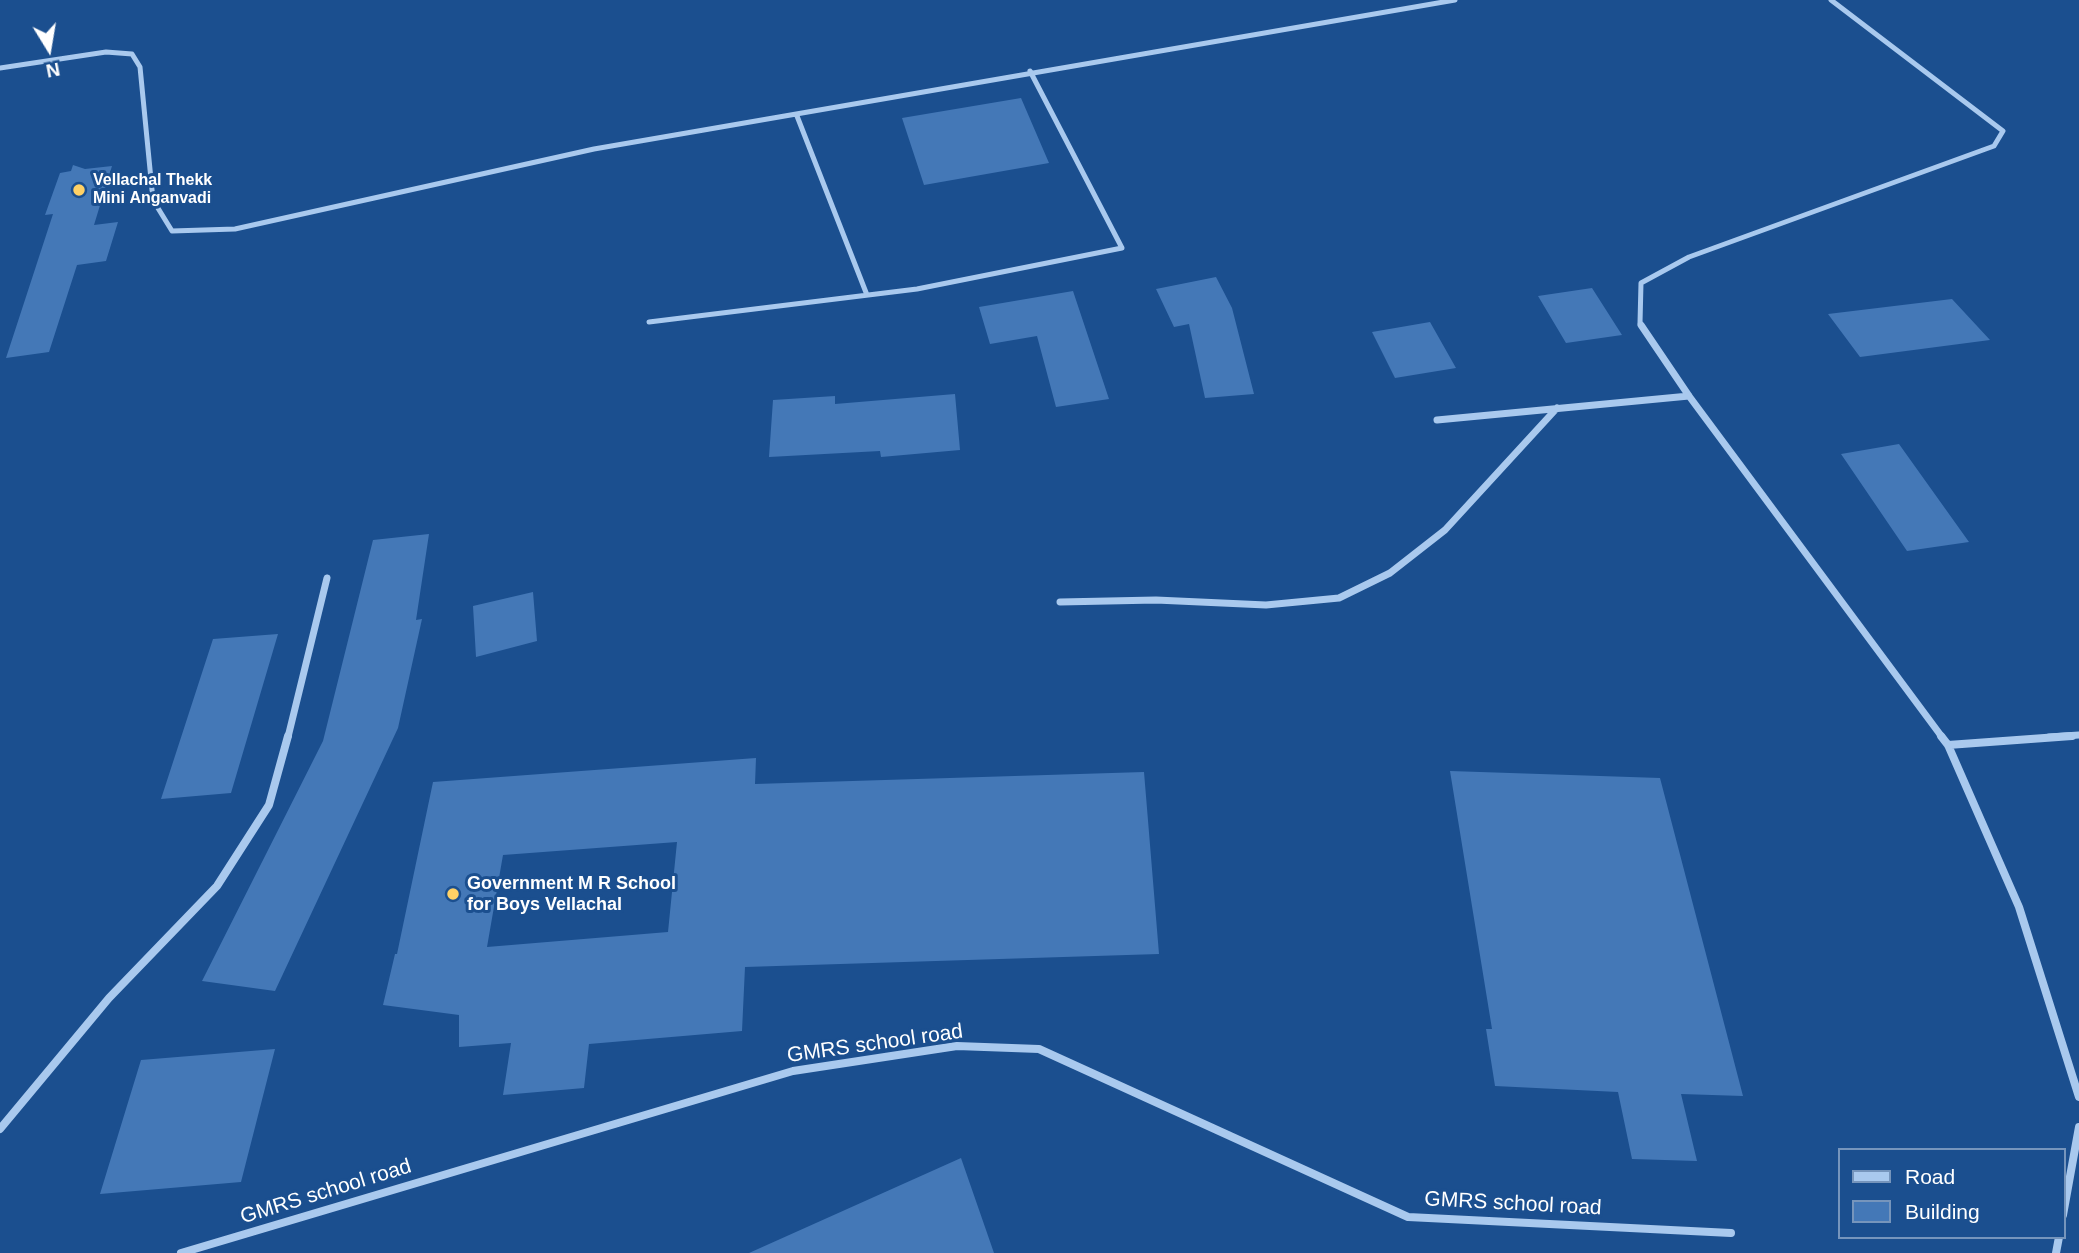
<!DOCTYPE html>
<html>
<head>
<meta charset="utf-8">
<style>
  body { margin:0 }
  #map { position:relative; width:2079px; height:1253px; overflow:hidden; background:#1b4f8f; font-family:Helvetica,sans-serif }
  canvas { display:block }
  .legend { position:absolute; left:1838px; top:1148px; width:228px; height:91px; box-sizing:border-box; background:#1b4f8f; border:2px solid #7695bc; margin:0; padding:9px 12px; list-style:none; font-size:21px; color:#fff }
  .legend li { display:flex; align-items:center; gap:14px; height:35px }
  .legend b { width:35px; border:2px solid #7695bc }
  .north { position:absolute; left:14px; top:14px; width:70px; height:70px; -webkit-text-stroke:5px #1b4f8f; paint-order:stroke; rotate:169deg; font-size:19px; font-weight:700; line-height:28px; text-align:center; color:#fff }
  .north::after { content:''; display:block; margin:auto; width:24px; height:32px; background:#fff; clip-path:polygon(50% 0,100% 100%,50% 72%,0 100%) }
</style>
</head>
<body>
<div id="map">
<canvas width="2079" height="1253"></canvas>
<ul class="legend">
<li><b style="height:9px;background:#a9c9ee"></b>Road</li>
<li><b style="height:19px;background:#4478b7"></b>Building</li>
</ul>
<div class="north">N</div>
</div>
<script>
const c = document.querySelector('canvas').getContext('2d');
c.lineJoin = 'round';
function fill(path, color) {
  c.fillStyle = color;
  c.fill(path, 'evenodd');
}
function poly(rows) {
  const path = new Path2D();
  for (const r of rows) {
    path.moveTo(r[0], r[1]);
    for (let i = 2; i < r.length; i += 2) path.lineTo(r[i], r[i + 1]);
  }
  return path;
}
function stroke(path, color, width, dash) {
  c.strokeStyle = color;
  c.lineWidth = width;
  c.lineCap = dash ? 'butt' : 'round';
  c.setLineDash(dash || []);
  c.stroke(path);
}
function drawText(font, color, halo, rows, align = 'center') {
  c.font = font + ' Helvetica,sans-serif';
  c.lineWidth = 6;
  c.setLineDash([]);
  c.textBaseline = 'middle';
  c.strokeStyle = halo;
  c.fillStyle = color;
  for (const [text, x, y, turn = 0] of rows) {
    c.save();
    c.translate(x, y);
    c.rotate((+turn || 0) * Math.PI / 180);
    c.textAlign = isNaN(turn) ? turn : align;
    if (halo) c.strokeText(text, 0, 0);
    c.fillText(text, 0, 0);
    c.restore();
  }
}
fill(poly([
  [1021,98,1049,163,924,185,902,118],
  [73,165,85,169,112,166,94,225,118,222,106,261,77,265,49,352,6,358,53,214,45,215,60,173,71,171],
  [1216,277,1232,308,1254,394,1205,398,1189,324,1174,327,1156,289],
  [1592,288,1622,335,1566,343,1538,296],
  [1073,291,1109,399,1056,407,1037,336,990,344,979,307],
  [1952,299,1990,340,1860,357,1828,314],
  [1430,322,1456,368,1395,378,1372,332],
  [955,394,960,450,881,457,880,451,769,457,773,400,835,396,835,404],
  [1899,444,1969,542,1907,551,1841,454],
  [429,534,416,620,422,619,398,728,275,991,202,981,323,741,373,540],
  [533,592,537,641,476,657,473,606],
  [278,634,231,793,161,799,213,639],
  [756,758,755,784,1144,772,1159,954,745,967,742,1031,589,1044,584,1088,503,1095,511,1043,459,1047,459,1015,383,1005,395,954,397,954,433,782],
  [677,842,668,932,487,947,503,855],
  [1450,771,1660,778,1743,1096,1681,1094,1697,1161,1632,1159,1618,1092,1495,1086,1486,1029,1492,1029],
  [275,1049,241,1182,100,1194,141,1060],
  [961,1158,994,1253,749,1253]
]), '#4478b7');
stroke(poly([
  [0,68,106,52,132,54,140,67,153,200,172,231,235,229,594,149,1455,0],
  [797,116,867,295],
  [649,322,917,289,1122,248,1030,71],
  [1643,327,1640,323,1641,283,1689,257,1994,146,2003,131,1831,0]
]), '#a9c9ee', 5);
stroke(poly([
  [1641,325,1689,396,1942,737],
  [1437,420,1689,396],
  [1060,602,1156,600,1266,605,1339,598,1390,573,1445,530,1557,408],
  [288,737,327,578],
  [2049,737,2079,735]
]), '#a9c9ee', 7);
stroke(poly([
  [1941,736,1948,745,2019,907,2079,1097],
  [1948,745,2072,736],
  [0,1129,109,998,217,886,269,805,288,736],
  [2063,1215,2079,1127],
  [181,1253,793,1071,957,1046,1039,1049,1408,1217,1731,1233],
  [2056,1253,2059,1237]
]), '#a9c9ee', 8);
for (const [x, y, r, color] of [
  [79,190,7,"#ffd166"],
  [453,894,7,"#ffd166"]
]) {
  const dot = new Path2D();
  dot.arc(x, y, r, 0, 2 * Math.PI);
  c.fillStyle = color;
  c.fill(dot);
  stroke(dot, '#1b4f8f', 2.5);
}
drawText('bold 16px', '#fff', '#1b4f8f', [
  ["Vellachal Thekk",93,181],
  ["Mini Anganvadi",93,199]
], 'left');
drawText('bold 18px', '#fff', '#1b4f8f', [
  ["Government M R School",467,884],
  ["for Boys Vellachal",467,905]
], 'left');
drawText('21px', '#fff', '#1b4f8f', [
  ["GMRS school road",875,1044,-8],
  ["GMRS school road",326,1192,-17],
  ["GMRS school road",1513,1204,3]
]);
</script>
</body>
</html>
